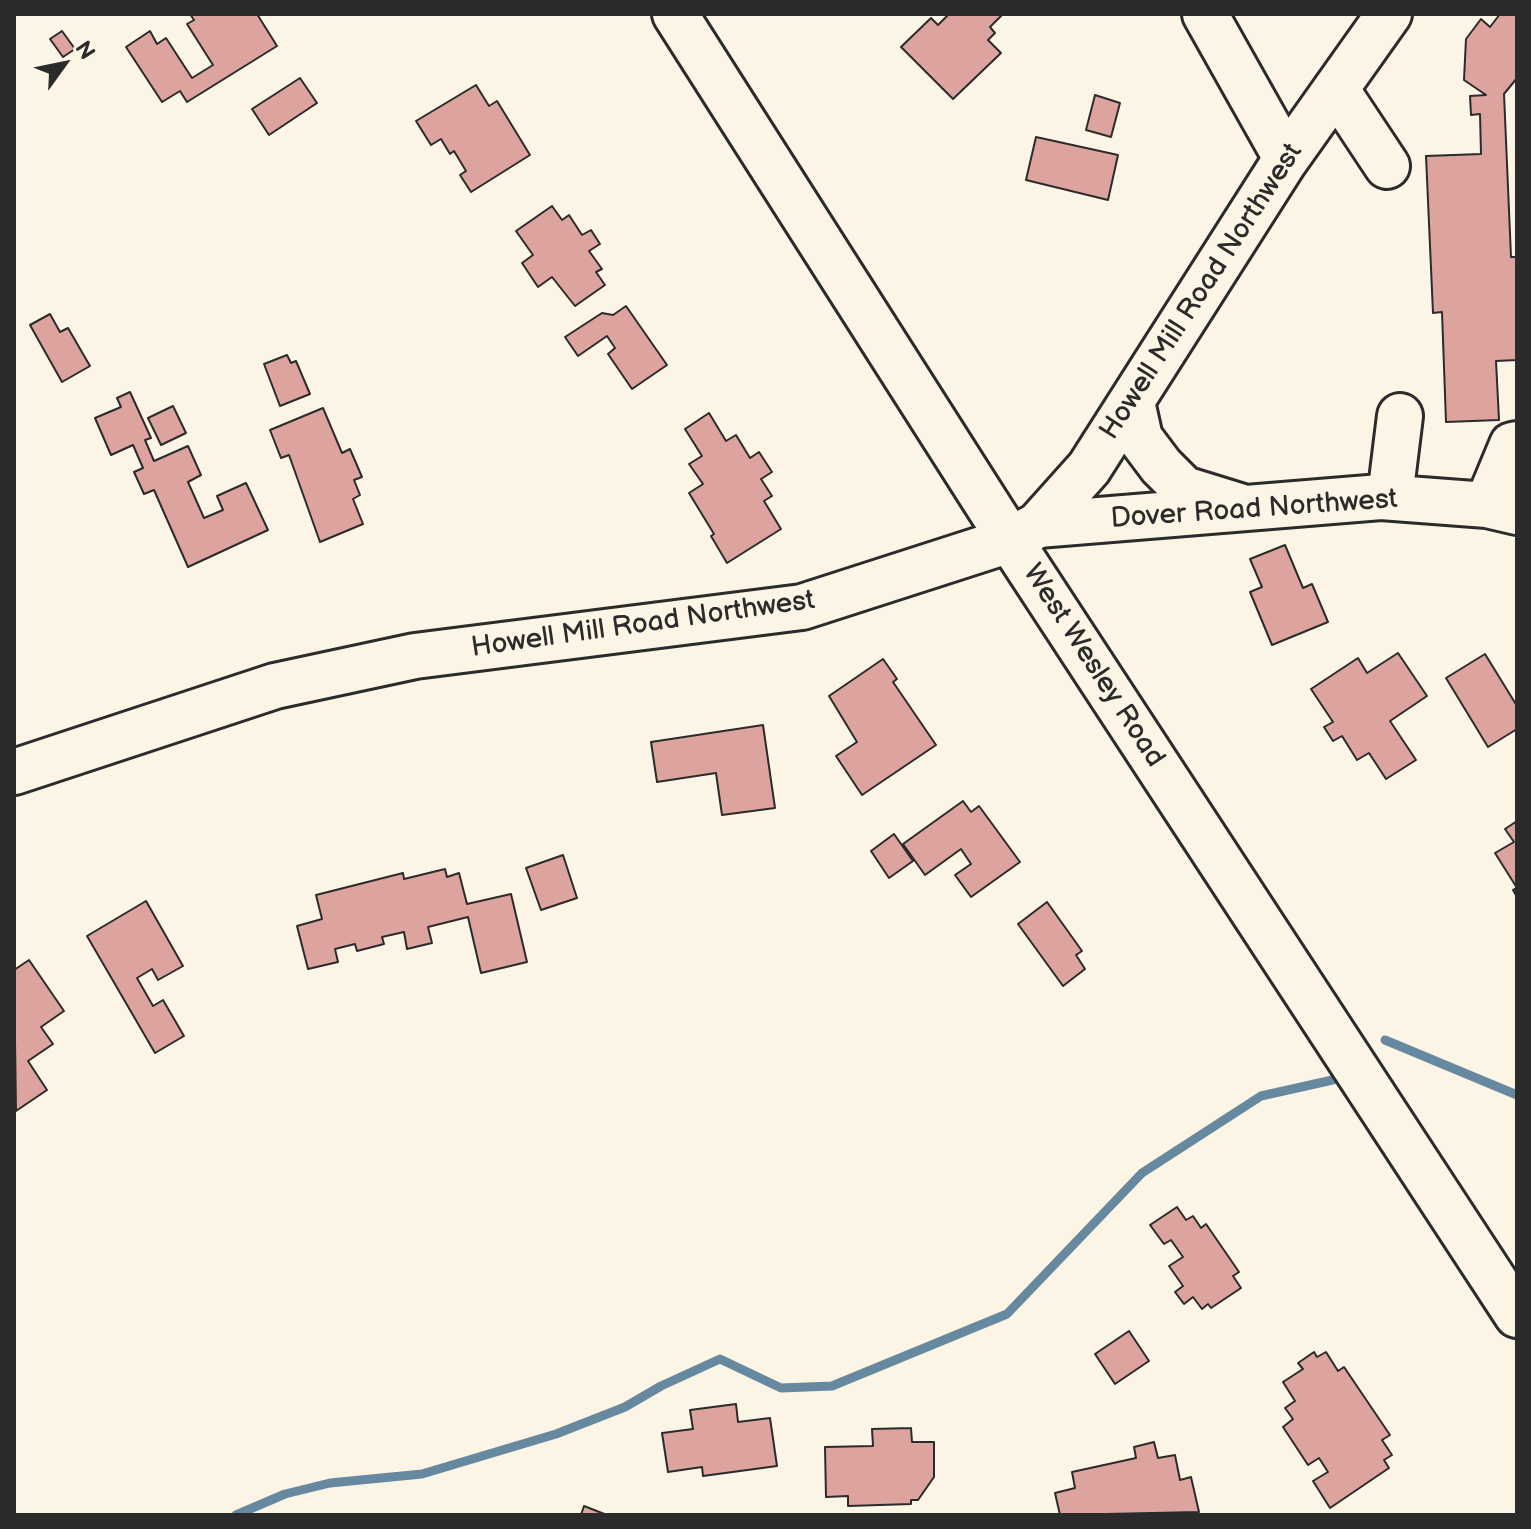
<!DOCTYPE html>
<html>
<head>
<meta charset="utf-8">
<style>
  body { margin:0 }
  #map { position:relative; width:1531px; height:1529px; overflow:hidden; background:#fcf5e5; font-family:"Balsamiq Sans",sans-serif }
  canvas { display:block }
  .frame { position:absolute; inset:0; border:16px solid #2b2b2b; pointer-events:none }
  .north { position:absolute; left:24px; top:24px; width:80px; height:80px; -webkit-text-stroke:6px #fcf5e5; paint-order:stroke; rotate:57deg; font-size:22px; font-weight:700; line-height:32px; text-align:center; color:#2b2b2b }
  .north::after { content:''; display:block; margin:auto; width:28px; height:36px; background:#2b2b2b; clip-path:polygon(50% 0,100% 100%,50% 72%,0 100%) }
</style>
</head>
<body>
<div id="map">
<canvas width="1531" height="1529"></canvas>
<div class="frame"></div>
<div class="north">N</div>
</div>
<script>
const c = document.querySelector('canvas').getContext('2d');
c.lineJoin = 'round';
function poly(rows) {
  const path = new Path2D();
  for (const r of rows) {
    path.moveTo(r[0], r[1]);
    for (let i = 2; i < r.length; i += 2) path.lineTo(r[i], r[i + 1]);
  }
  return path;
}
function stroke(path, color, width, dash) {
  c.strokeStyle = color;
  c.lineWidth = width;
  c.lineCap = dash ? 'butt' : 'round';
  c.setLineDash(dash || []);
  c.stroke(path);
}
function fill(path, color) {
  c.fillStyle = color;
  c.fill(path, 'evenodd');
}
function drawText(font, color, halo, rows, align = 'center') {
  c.font = font + ' "Balsamiq Sans",sans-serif';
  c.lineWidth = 6;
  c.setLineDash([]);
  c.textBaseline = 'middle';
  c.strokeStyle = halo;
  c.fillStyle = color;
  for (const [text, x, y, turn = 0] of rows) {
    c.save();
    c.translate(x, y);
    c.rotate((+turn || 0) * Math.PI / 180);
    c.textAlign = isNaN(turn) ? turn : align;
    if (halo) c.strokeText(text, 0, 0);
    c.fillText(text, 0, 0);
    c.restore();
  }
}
stroke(poly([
  [1385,1040,1517,1095],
  [236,1515,285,1494,330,1483,422,1474,556,1434,625,1407,661,1386,720,1359,781,1388,832,1386,1007,1314,1142,1173,1261,1096,1337,1079]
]), '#6689a0', 9);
const building = poly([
  [190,14,257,14,277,46,187,102,180,91,162,102,126,47,150,31,157,44,166,38,192,78,213,65,187,24,194,20,190,14],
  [949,14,1003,14,990,27,995,33,988,40,1001,53,953,99,901,47,931,18,938,25,949,14],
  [1500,14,1517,14,1517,78,1504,94,1511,257,1517,257,1517,360,1496,361,1499,420,1446,422,1442,312,1433,313,1426,156,1481,154,1480,114,1471,115,1470,96,1486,95,1464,80,1466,39,1481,19,1490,27,1500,14],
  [62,31,75,49,63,57,50,39,62,31],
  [300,78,317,103,269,135,252,109,300,78],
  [476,85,489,106,497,101,530,155,471,192,460,175,466,171,454,151,450,154,441,139,431,145,416,121,476,85],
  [1095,95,1120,103,1111,137,1086,130,1095,95],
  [1036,137,1118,155,1108,200,1026,180,1036,137],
  [552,206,562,220,569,215,582,235,591,230,600,244,589,251,602,269,596,272,605,285,575,306,552,277,538,287,522,263,533,255,516,231,552,206],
  [626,306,667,365,632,389,608,354,615,348,607,336,578,356,565,337,602,313,613,315,626,306],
  [50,314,60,332,68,328,90,366,62,382,30,325,50,314],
  [287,355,291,363,296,361,310,394,280,406,264,364,287,355],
  [130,392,151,438,145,440,154,461,188,446,201,475,188,482,204,518,223,510,217,496,246,483,268,530,188,567,154,490,144,494,134,472,143,468,133,445,111,455,95,418,121,407,117,398,130,392],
  [173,406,186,433,161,445,148,418,173,406],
  [323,408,342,453,350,449,362,477,354,480,360,495,353,499,363,524,320,542,289,455,281,458,270,430,323,408],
  [709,413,726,441,736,435,750,458,759,452,772,472,761,479,772,496,764,501,781,529,727,563,711,536,714,534,689,493,703,484,689,464,702,456,685,429,709,413],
  [1285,545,1303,588,1312,584,1328,622,1272,645,1250,592,1262,587,1250,559,1285,545],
  [1398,653,1427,696,1390,721,1416,760,1386,779,1369,753,1357,760,1342,736,1333,741,1324,727,1333,722,1311,689,1358,658,1367,673,1398,653],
  [1485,654,1517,706,1517,729,1488,747,1446,678,1485,654],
  [883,659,897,679,893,682,936,745,862,795,836,756,857,742,829,696,883,659],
  [763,725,775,808,722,815,716,773,657,782,651,742,763,725],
  [963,801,971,812,979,806,1020,862,971,897,955,875,971,864,961,849,925,875,903,844,963,801],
  [1517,821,1517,897,1513,890,1517,888,1495,853,1514,842,1505,829,1517,821],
  [894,834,913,861,889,878,871,851,894,834],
  [563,855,577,898,541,910,526,868,563,855],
  [445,869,447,877,459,873,467,904,511,894,527,962,481,973,468,917,428,927,432,943,407,949,404,932,382,937,384,944,357,951,355,944,335,949,338,962,308,969,297,926,322,919,316,895,403,873,404,879,445,869],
  [146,901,183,966,158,980,152,969,137,978,153,1006,163,1000,184,1036,155,1053,87,936,146,901],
  [1047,902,1082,951,1076,955,1085,969,1063,986,1018,924,1047,902],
  [29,960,64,1011,41,1027,53,1044,28,1061,47,1090,16,1111,14,970,29,960],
  [1177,1207,1186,1220,1193,1216,1201,1228,1206,1224,1239,1272,1233,1276,1241,1288,1211,1308,1208,1304,1202,1309,1193,1297,1184,1304,1175,1292,1183,1286,1169,1266,1183,1257,1171,1240,1164,1244,1150,1225,1177,1207],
  [1129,1331,1149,1361,1115,1384,1095,1354,1129,1331],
  [1314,1352,1317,1357,1326,1352,1338,1371,1344,1367,1390,1435,1382,1440,1392,1455,1384,1460,1389,1468,1330,1508,1313,1481,1328,1472,1319,1458,1308,1465,1283,1427,1293,1419,1285,1408,1295,1401,1283,1382,1303,1369,1298,1363,1314,1352],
  [736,1404,738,1422,770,1418,777,1466,703,1476,702,1467,668,1472,662,1433,693,1429,690,1410,736,1404],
  [911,1428,912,1442,934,1442,934,1477,918,1500,911,1500,911,1504,848,1506,848,1496,826,1497,825,1447,873,1446,872,1429,911,1428],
  [1154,1442,1158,1458,1175,1455,1180,1480,1191,1477,1199,1512,1060,1515,1055,1493,1075,1488,1072,1472,1136,1458,1134,1447,1154,1442],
  [584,1506,607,1515,581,1515,584,1506]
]);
fill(building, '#dda39f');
stroke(building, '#2b2b2b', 2);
const minor = poly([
  [675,14,1010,540,1517,1315],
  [1205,14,1286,158],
  [1336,89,1387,166],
  [1390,497,1400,416],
  [1487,505,1512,445,1517,444],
  [1038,525,1381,497,1487,505,1517,512]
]);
const major = poly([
  [1132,402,1140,438,1161,466,1184,489,1239,506],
  [14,772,275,686,415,656,802,607,1010,540,1038,525,1089,468,1284,162,1389,14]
]);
stroke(minor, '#2b2b2b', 50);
stroke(major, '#2b2b2b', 50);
stroke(minor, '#fcf5e5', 44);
stroke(major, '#fcf5e5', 44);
drawText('28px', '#2b2b2b', '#fcf5e5', [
  ["Howell Mill Road Northwest",1202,292,-57],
  ["Dover Road Northwest",1254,510,-4],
  ["Howell Mill Road Northwest",643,625,-8],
  ["West Wesley Road",1093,666,57]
]);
</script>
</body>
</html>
